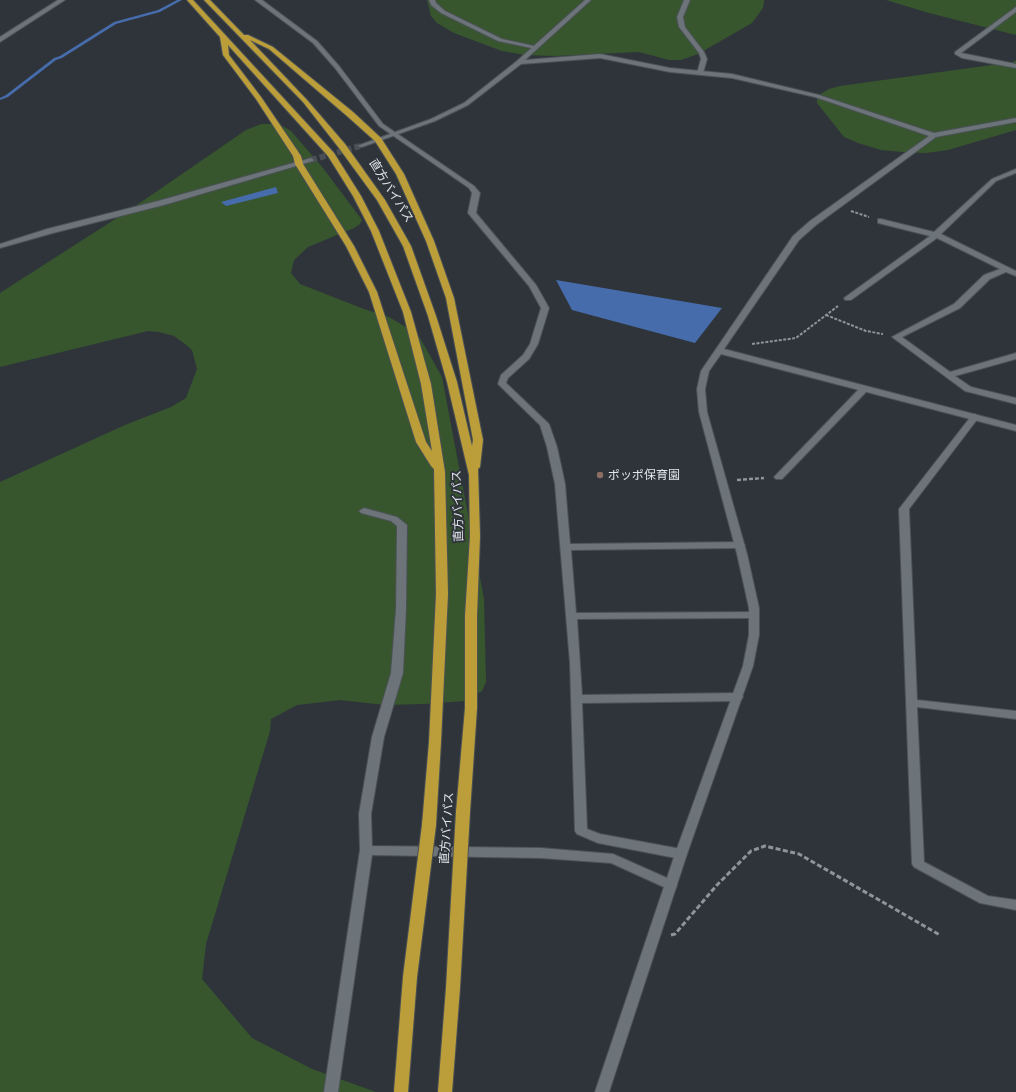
<!DOCTYPE html>
<html>
<head>
<meta charset="utf-8">
<style>
  body { margin:0 }
  canvas { display:block; background:#2e343a }
</style>
</head>
<body>
<canvas width="1016" height="1092"></canvas>
<script>
const c = document.querySelector('canvas').getContext('2d');
c.lineJoin = 'round';
function fill(path, color) {
  c.fillStyle = color;
  c.fill(path, 'evenodd');
}
function poly(rows) {
  const path = new Path2D();
  for (const r of rows) {
    path.moveTo(r[0], r[1]);
    for (let i = 2; i < r.length; i += 2) path.lineTo(r[i], r[i + 1]);
  }
  return path;
}
function stroke(path, color, width, dash) {
  c.strokeStyle = color;
  c.lineWidth = width;
  c.lineCap = dash ? 'butt' : 'round';
  c.setLineDash(dash || []);
  c.stroke(path);
}
function drawText(font, color, halo, rows, align = 'center') {
  c.font = font + ' Quicksand,"Noto Sans JP",sans-serif';
  c.lineWidth = 4;
  c.setLineDash([]);
  c.textBaseline = 'middle';
  c.strokeStyle = halo;
  c.fillStyle = color;
  for (const [text, x, y, turn = 0] of rows) {
    c.save();
    c.translate(x, y);
    c.rotate((+turn || 0) * Math.PI / 180);
    c.textAlign = isNaN(turn) ? turn : align;
    if (halo) c.strokeText(text, 0, 0);
    c.fillText(text, 0, 0);
    c.restore();
  }
}
fill(poly([
  [427,0,764,0,764,2,763,8,752,23,698,54,681,60,669,60,639,52,555,56,525,55,502,51,454,33,437,23,431,16],
  [886,0,1016,0,1016,35,929,13],
  [1016,60,1016,130,948,150,926,153,903,152,881,150,858,143,844,137,817,103,817,96,829,89,840,86,1013,62],
  [261,124,279,124,291,131,323,168,362,220,360,224,354,228,308,247,294,260,291,273,300,284,364,309,389,317,404,326,420,338,442,377,484,599,486,682,482,691,464,701,424,704,385,705,340,700,297,705,271,719,270,731,206,944,202,979,252,1038,312,1069,376,1092,0,1092,0,482,125,425,171,407,186,398,197,369,192,350,185,344,174,336,159,332,148,331,0,367,0,293,134,207,246,130]
]), '#37562d');
fill(poly([
  [276,187,278,193,226,206,221,202],
  [556,280,722,308,695,343,572,310]
]), '#476cac');
fill(poly([
  [177,0,182,0,160,12,116,24,62,58,56,60,8,97,0,100,0,98,6,95,54,58,60,56,114,22,158,10,177,0]
]), '#476cac');
stroke(poly([
  [311,160,360,146]
]), '#494f54', 6, [6, 3]);
const service = poly([
  [1016,169,1016,173,996,181,941,234,1016,271,1016,276,1006,272,990,279,960,308,902,337,950,372,1016,353,1016,359,955,376,971,387,1016,398,1016,404,965,391,892,337,954,304,984,275,1000,269,937,238,851,300,845,300,844,298,930,236,878,223,878,219,881,219,934,232,992,179,1016,169],
  [864,386,867,387,868,389,867,391,782,479,776,479,774,477,776,475,861,387,864,386],
  [975,414,979,417,909,509,917,700,1016,711,1016,719,917,707,924,862,988,896,1016,900,1016,910,980,903,914,867,912,864,899,509,972,415,975,414]
]);
const minor = poly([
  [58,0,65,0,0,42,0,37,58,0],
  [255,0,262,0,317,41,339,66,383,124,474,186,480,193,476,213,536,285,549,308,538,344,529,359,508,378,506,383,549,424,557,447,565,484,570,544,740,542,745,545,740,548,571,550,576,613,754,612,759,615,754,618,577,619,582,695,737,693,741,694,743,697,741,700,737,701,582,703,587,829,600,834,681,849,685,851,687,854,685,857,681,859,598,843,577,834,575,831,570,663,555,484,547,447,540,425,498,384,501,375,523,355,530,344,541,308,529,286,468,213,472,193,469,188,379,126,335,68,313,43,255,0],
  [429,0,435,0,436,3,445,11,502,39,539,47,536,49,498,41,441,13,431,5,429,0],
  [684,0,690,0,683,17,685,27,704,52,707,59,703,73,700,75,697,73,701,59,699,53,679,27,677,17,684,0],
  [1016,7,1016,12,961,53,1016,64,1016,68,962,58,955,54,955,52,1016,7],
  [364,508,397,517,407,525,406,609,403,673,384,737,371,814,372,846,541,848,613,854,676,882,677,885,676,888,671,890,666,888,611,863,541,858,372,855,338,1092,324,1092,360,850,359,814,372,737,391,673,396,609,397,526,391,521,361,513,359,511,364,508]
]);
const tertiary = poly([
  [585,0,591,0,525,60,600,54,670,68,732,74,819,95,934,133,1016,118,1016,122,936,137,816,225,799,240,724,349,1016,425,1016,431,721,354,709,371,705,389,707,412,747,554,759,608,759,635,753,666,687,854,609,1092,595,1092,675,854,743,666,749,635,749,608,737,554,699,412,697,389,701,371,793,236,810,221,929,136,815,97,732,78,670,72,600,58,521,64,468,105,435,121,362,147,357,146,431,119,464,103,517,61,585,0],
  [311,158,314,160,313,161,164,205,53,233,0,248,0,244,47,229,158,201,311,158]
]);
const trunk = poly([
  [187,0,193,0,334,153,361,196,379,231,411,312,431,384,445,472,448,594,441,742,436,825,434,828,429,830,424,828,422,825,429,742,436,594,434,469,431,466,416,442,369,292,346,246,295,164,293,156,256,99,223,55,220,37,187,0],
  [228,45,328,156,353,196,371,231,403,312,421,384,432,451,426,442,377,292,354,246,303,164,301,156,261,97,229,55,228,45],
  [204,0,210,0,244,35,248,35,273,47,353,112,381,138,404,174,434,241,454,298,483,440,480,467,478,469,480,536,477,616,477,708,470,812,468,815,463,817,458,815,456,812,465,708,465,616,470,536,469,475,447,382,428,316,403,246,377,200,339,148,303,102,204,0],
  [250,40,269,49,347,116,375,141,396,174,426,241,446,298,473,440,472,446,457,382,436,316,411,246,385,200,345,144,307,100,250,40]
]);
stroke(service, '#4b5155', 2);
stroke(minor, '#4b5155', 2);
stroke(tertiary, '#4b5155', 2);
stroke(trunk, '#4b5155', 2);
stroke(poly([
  [851,211,869,217],
  [826,315,866,331,883,334],
  [752,344,796,338,838,306]
]), '#8f9499', 2, [3, 1.5]);
stroke(poly([
  [737,480,764,478]
]), '#8f9499', 2.5, [4, 2]);
stroke(poly([
  [671,935,675,934,717,885,751,851,765,846,799,854,940,935]
]), '#8f9499', 3, [5, 2.5]);
fill(service, '#6c7379');
fill(minor, '#6c7379');
fill(tertiary, '#6c7379');
fill(trunk, '#bb9e39');
const trunkBridge = poly([
  [401,1092,410,977,429,825],
  [445,1092,453,988,463,812]
]);
stroke(trunkBridge, '#4b5155', 16, []);
stroke(trunkBridge, '#bb9e39', 14);
for (const [x, y, r, color] of [
  [600,475,4,"#8d6e63"]
]) {
  const dot = new Path2D();
  dot.arc(x, y, r, 0, 2 * Math.PI);
  c.fillStyle = color;
  c.fill(dot);
  stroke(dot, '#2e343a', 1.5);
}
drawText('12px', '#e2e6ea', '#2e343a', [
  ["直方バイパス",391,191,58],
  ["直方バイパス",458,506,-92],
  ["直方バイパス",447,828,-86]
]);
drawText('12px', '#e2e6ea', '#2e343a', [
  ["ポッポ保育園",608,475]
], 'left');
</script>
</body>
</html>
